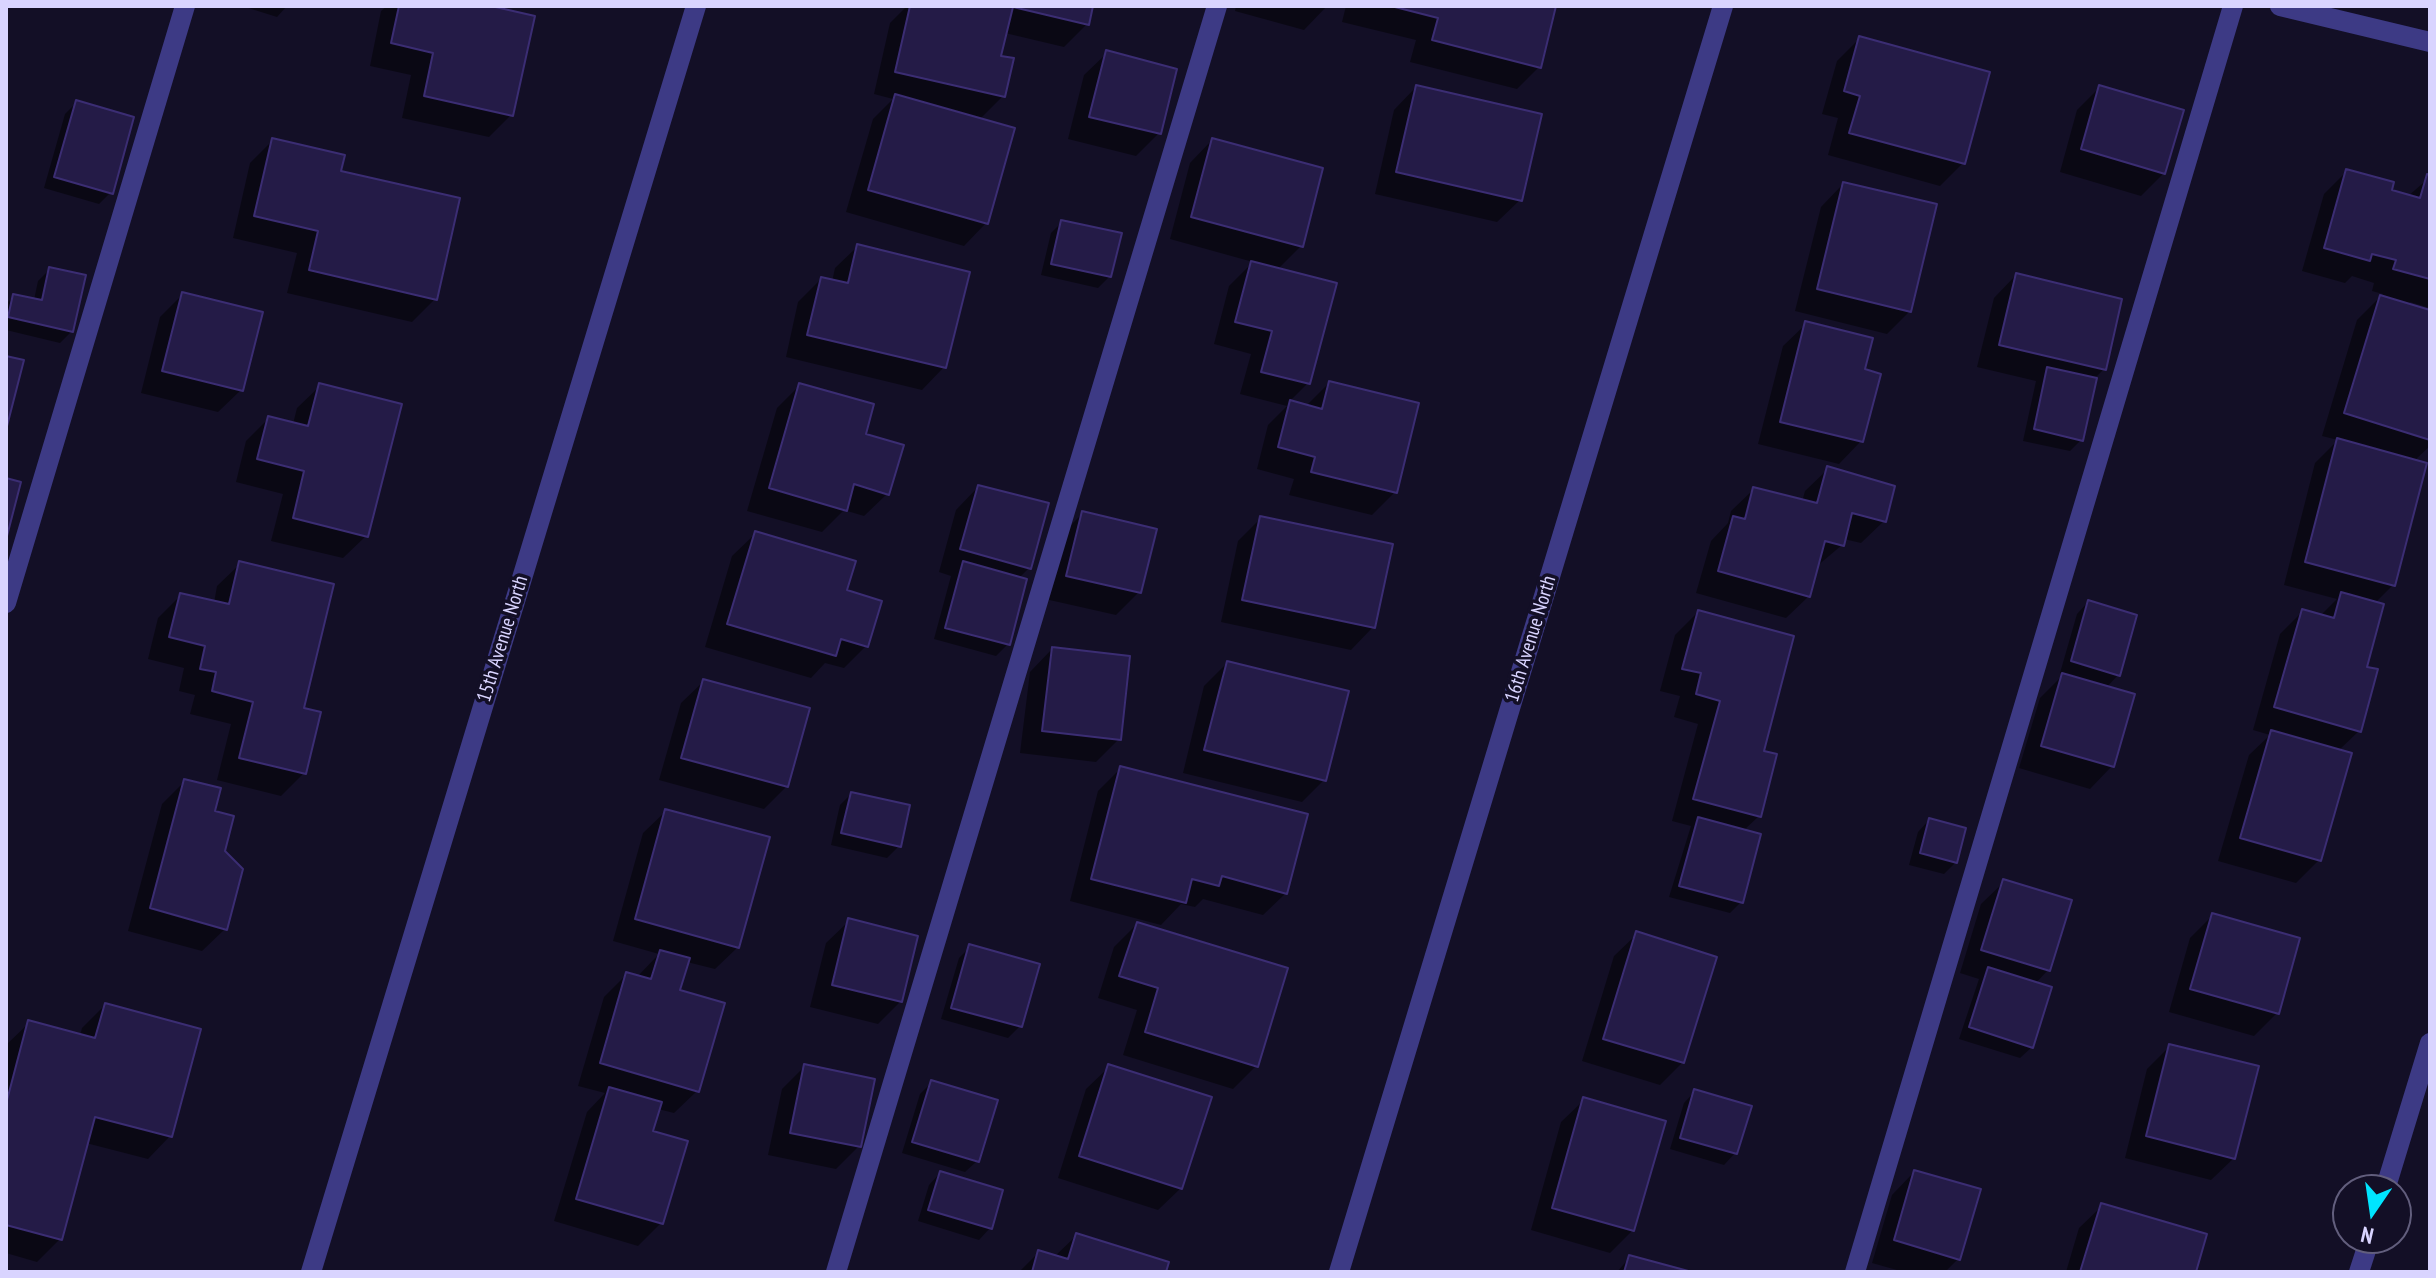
<!DOCTYPE html>
<html>
<head>
<meta charset="utf-8">
<style>
  body { margin:0 }
  #map { position:relative; width:2436px; height:1278px; overflow:hidden; background:#130f26; font-family:"PT Sans Narrow",sans-serif }
  canvas { display:block }
  .frame { position:absolute; inset:0; border:8px solid #d9d4ff; pointer-events:none }
  .north { position:absolute; left:2332px; top:1174px; width:80px; height:80px; box-sizing:border-box; background:#130f26; border:2px solid #625e7d; border-radius:50%; rotate:193deg; font-size:22px; font-weight:700; line-height:32px; text-align:center; color:#d9d4ff }
  .north::after { content:''; display:block; margin:auto; width:28px; height:36px; background:#00e5ff; clip-path:polygon(50% 0,100% 100%,50% 72%,0 100%) }
</style>
</head>
<body>
<div id="map">
<canvas width="2436" height="1278"></canvas>
<div class="frame"></div>
<div class="north">N</div>
</div>
<script>
const c = document.querySelector('canvas').getContext('2d');
c.lineJoin = 'round';
function fill(path, color) {
  c.fillStyle = color;
  c.fill(path, 'evenodd');
}
function poly(rows) {
  const path = new Path2D();
  for (const r of rows) {
    path.moveTo(r[0], r[1]);
    for (let i = 2; i < r.length; i += 2) path.lineTo(r[i], r[i + 1]);
  }
  return path;
}
function stroke(path, color, width, dash) {
  c.strokeStyle = color;
  c.lineWidth = width;
  c.lineCap = dash ? 'butt' : 'round';
  c.setLineDash(dash || []);
  c.stroke(path);
}
function drawText(font, color, halo, rows, align = 'center') {
  c.font = font + ' "PT Sans Narrow",sans-serif';
  c.lineWidth = 7;
  c.setLineDash([]);
  c.textBaseline = 'middle';
  c.strokeStyle = halo;
  c.fillStyle = color;
  for (const [text, x, y, turn = 0] of rows) {
    c.save();
    c.translate(x, y);
    c.rotate((+turn || 0) * Math.PI / 180);
    c.textAlign = isNaN(turn) ? turn : align;
    if (halo) c.strokeText(text, 0, 0);
    c.fillText(text, 0, 0);
    c.restore();
  }
}
fill(poly([
  [242,6,287,6,277,17],
  [387,6,482,6,511,115,489,137,402,118,411,75,370,66,381,11],
  [907,6,1091,6,1087,24,1064,47,1005,33,999,57,1003,96,979,120,986,223,964,246,846,212,873,119,893,99,874,94,890,23],
  [1236,6,1327,6,1304,30,1235,11],
  [1346,6,1554,6,1540,66,1517,89,1410,62,1416,40,1342,22],
  [1860,38,1963,163,1940,186,1828,155,1838,118,1822,114,1837,61],
  [1107,53,1159,133,1136,156,1068,139,1084,75],
  [1416,87,1520,200,1497,222,1375,194,1394,110],
  [2100,87,2164,173,2141,196,2060,172,2077,110],
  [76,103,111,192,99,204,44,188,65,114],
  [273,140,338,172,435,299,412,322,287,293,297,253,233,238,250,163],
  [1212,140,1301,246,1277,270,1308,383,1289,402,1306,406,1329,383,1395,492,1372,515,1289,495,1294,479,1257,469,1268,425,1287,406,1240,394,1251,354,1214,344,1229,286,1253,262,1170,239,1190,163],
  [2347,171,2407,197,2430,177,2430,308,2410,302,2409,306,2430,312,2430,446,2414,461,2393,585,2375,603,2359,731,2338,751,2319,860,2296,883,2218,861,2249,755,2270,735,2253,730,2280,634,2303,611,2320,616,2337,599,2284,585,2315,463,2338,440,2322,436,2357,320,2383,294,2372,291,2374,283,2352,276,2345,283,2302,271,2324,194],
  [1843,184,1910,311,1887,334,1795,311,1821,207],
  [1062,222,1110,276,1098,288,1041,275,1051,233],
  [858,246,944,367,922,390,786,357,798,302,821,279,832,282,835,268],
  [50,269,72,331,60,343,6,330,6,304,14,296,34,300,38,281],
  [2016,275,2104,369,2094,379,2081,440,2070,451,2023,441,2036,381,1977,367,1994,298],
  [183,294,241,390,218,412,141,393,160,317],
  [1806,324,1863,370,1861,441,1839,464,1758,444,1783,346],
  [800,385,887,494,864,516,844,510,822,532,747,511,777,408],
  [320,386,366,536,343,558,271,541,283,494,236,482,246,441,269,418,293,424,297,408],
  [1828,469,1884,521,1861,543,1844,539,1842,545,1816,567,1809,596,1786,618,1696,593,1711,541,1728,523,1731,511,1754,489,1802,502,1805,491],
  [978,487,1029,568,1019,578,1025,580,1008,644,996,656,934,639,951,576,939,572,956,510],
  [1083,513,1139,592,1116,615,1045,599,1060,536],
  [1261,518,1373,627,1351,650,1221,622,1238,541],
  [755,534,866,646,844,668,825,663,811,678,705,647,732,556],
  [240,564,302,710,304,773,281,796,217,780,231,724,190,714,195,695,179,691,184,668,148,659,158,618,181,595,214,603,217,586],
  [2088,602,2118,675,2106,688,2112,766,2090,789,2019,768,2040,698,2064,674,2060,673,2077,614],
  [1698,612,1761,752,1759,816,1743,831,1741,902,1730,913,1669,897,1691,826,1672,821,1698,724,1674,717,1680,696,1660,691,1675,635],
  [1052,649,1119,739,1096,762,1020,753,1030,672],
  [1227,663,1324,780,1302,802,1183,773,1204,686],
  [704,681,787,786,764,809,659,780,681,703],
  [1121,768,1286,893,1263,915,1203,899,1195,907,1181,904,1161,925,1070,901,1098,791],
  [185,781,212,812,223,852,225,929,202,951,128,931,162,804],
  [851,794,899,846,887,858,831,845,840,805],
  [666,811,738,947,715,969,687,962,677,992,697,1091,674,1113,658,1109,651,1132,661,1223,638,1246,554,1221,587,1112,605,1093,578,1086,604,997,627,974,637,977,659,954,613,941,643,833],
  [1929,820,1956,862,1944,874,1909,865,1918,832],
  [2004,882,2048,970,2035,984,2032,1047,2020,1058,1959,1039,1979,979,1960,973,1981,904],
  [2213,915,2277,1013,2254,1036,2169,1012,2190,938],
  [849,921,901,1001,878,1024,810,1007,826,943],
  [1137,924,1256,1066,1233,1089,1123,1055,1137,1010,1098,998,1114,947],
  [1637,934,1683,1062,1660,1085,1582,1061,1614,956],
  [970,947,1020,1026,1008,1038,941,1019,959,958],
  [105,1005,170,1136,148,1159,86,1143,60,1239,37,1262,6,1253,6,1045,29,1023,80,1036,82,1028],
  [2170,1046,2234,1158,2211,1180,2125,1158,2147,1069],
  [805,1066,859,1146,836,1169,768,1155,782,1089],
  [1109,1067,1181,1188,1158,1210,1058,1178,1086,1089],
  [932,1082,977,1161,965,1172,902,1153,920,1094],
  [1695,1091,1735,1153,1724,1165,1670,1149,1684,1103],
  [1584,1100,1633,1230,1610,1253,1531,1230,1561,1122],
  [1914,1172,1958,1259,1945,1272,1904,1272,1872,1263,1892,1195],
  [940,1173,990,1228,979,1240,918,1221,929,1185],
  [2102,1206,2194,1272,2066,1272,2079,1228],
  [1077,1235,1164,1272,1019,1272,1039,1252,1054,1257],
  [1630,1257,1684,1272,1617,1272]
]), '#0007');
const building = poly([
  [399,6,491,6,535,16,513,116,424,96,433,53,391,43,399,6],
  [910,6,1093,6,1089,25,1013,7,1001,56,1014,58,1005,97,895,72,910,6],
  [1391,6,1556,6,1541,68,1432,40,1438,18,1391,6],
  [1859,36,1990,72,1965,164,1849,133,1860,96,1844,91,1859,36],
  [1106,50,1177,69,1161,134,1089,117,1106,50],
  [1416,85,1542,114,1522,201,1396,172,1416,85],
  [2099,85,2184,110,2165,174,2081,149,2099,85],
  [895,94,1015,128,988,224,868,190,895,94],
  [76,100,134,117,113,194,54,177,76,100],
  [272,138,345,155,341,171,460,198,437,300,309,270,318,231,254,216,272,138],
  [1212,138,1323,168,1303,247,1191,217,1212,138],
  [2346,169,2394,182,2392,190,2420,198,2427,174,2430,175,2430,279,2393,269,2396,260,2372,254,2370,261,2324,248,2346,169],
  [1843,182,1937,204,1911,312,1817,289,1843,182],
  [1061,220,1122,233,1111,277,1051,264,1061,220],
  [857,244,970,272,946,368,807,335,821,277,848,283,857,244],
  [1251,261,1337,283,1310,384,1261,372,1272,331,1235,322,1251,261],
  [49,267,86,275,73,332,8,317,13,294,42,300,49,267],
  [2016,273,2122,299,2106,370,1999,345,2016,273],
  [182,292,263,312,243,391,162,371,182,292],
  [2380,295,2430,310,2430,440,2344,413,2380,295],
  [1805,321,1873,338,1865,369,1881,374,1863,442,1780,422,1805,321],
  [6,356,24,360,6,430,6,356],
  [2047,367,2097,378,2083,441,2034,429,2047,367],
  [1329,381,1419,403,1397,493,1311,472,1315,457,1278,447,1290,400,1322,409,1329,381],
  [319,383,402,404,368,537,293,518,304,471,257,459,268,416,308,426,319,383],
  [799,383,874,404,866,434,904,445,889,495,854,484,847,511,769,488,799,383],
  [2337,438,2427,463,2395,586,2305,562,2337,438],
  [1827,466,1895,486,1886,522,1852,513,1844,546,1825,541,1810,597,1718,571,1733,516,1745,519,1753,487,1817,503,1827,466],
  [6,478,21,482,7,536,6,536,6,478],
  [978,485,1049,503,1031,569,960,549,978,485],
  [1082,511,1157,529,1141,593,1066,576,1082,511],
  [1260,516,1393,544,1375,628,1242,600,1260,516],
  [755,531,856,561,847,590,882,601,868,647,841,639,836,656,727,624,755,531],
  [239,561,334,584,304,708,321,712,306,774,239,758,253,702,212,691,216,672,200,669,205,646,169,637,180,593,229,604,239,561],
  [963,561,1027,579,1010,645,945,628,963,561],
  [2341,592,2384,604,2367,667,2378,669,2361,732,2274,707,2302,609,2334,618,2341,592],
  [2088,600,2137,615,2120,676,2071,661,2088,600],
  [1698,610,1794,636,1764,751,1777,754,1761,817,1693,799,1720,701,1696,694,1701,673,1682,669,1698,610],
  [1052,647,1130,656,1121,740,1042,731,1052,647],
  [1227,661,1349,691,1326,781,1204,750,1227,661],
  [2062,673,2135,694,2114,767,2041,746,2062,673],
  [703,679,810,708,788,787,681,758,703,679],
  [2271,730,2352,753,2321,861,2240,838,2271,730],
  [1120,766,1308,814,1287,894,1222,876,1219,886,1192,879,1186,903,1091,879,1120,766],
  [184,779,221,788,215,811,234,816,225,851,243,869,227,930,150,908,184,779],
  [851,792,910,805,901,847,841,833,851,792],
  [665,809,770,837,739,948,635,919,665,809],
  [1698,817,1761,834,1743,903,1679,886,1698,817],
  [1929,818,1966,828,1957,863,1920,853,1929,818],
  [2003,879,2072,900,2050,971,1981,950,2003,879],
  [2212,913,2300,938,2279,1014,2190,989,2212,913],
  [848,918,918,936,902,1002,832,985,848,918],
  [1137,922,1288,968,1258,1067,1145,1032,1158,988,1119,976,1137,922],
  [1636,931,1717,957,1684,1063,1603,1039,1636,931],
  [969,944,1040,964,1022,1027,951,1008,969,944],
  [660,950,690,958,680,990,725,1003,699,1092,600,1063,626,972,651,979,660,950],
  [1988,967,2052,987,2033,1048,1969,1027,1988,967],
  [105,1003,201,1029,172,1137,95,1117,62,1240,6,1225,6,1104,28,1020,95,1038,105,1003],
  [2169,1044,2259,1066,2235,1159,2146,1136,2169,1044],
  [804,1064,875,1079,861,1147,790,1133,804,1064],
  [1108,1064,1212,1097,1182,1189,1079,1156,1108,1064],
  [931,1080,998,1100,979,1162,912,1142,931,1080],
  [609,1087,662,1102,653,1131,688,1141,663,1224,576,1199,609,1087],
  [1694,1089,1752,1106,1737,1154,1680,1138,1694,1089],
  [1583,1097,1666,1121,1634,1231,1552,1208,1583,1097],
  [1914,1170,1981,1189,1960,1260,1894,1240,1914,1170],
  [940,1171,1003,1190,992,1229,928,1210,940,1171],
  [2101,1203,2207,1234,2196,1272,2080,1272,2101,1203],
  [1076,1233,1169,1262,1166,1272,1032,1272,1038,1250,1068,1259,1076,1233],
  [1629,1255,1692,1272,1624,1272,1629,1255]
]);
fill(building, '#241b47');
stroke(building, '#3b2d73', 2);
stroke(poly([
  [6,603,185,6],
  [836,1272,1217,6],
  [1855,1272,2233,6]
]), '#3d3a85', 20);
stroke(poly([
  [2280,6,2430,42],
  [311,1272,696,6],
  [1339,1272,1723,6]
]), '#3d3a85', 20);
stroke(poly([
  [2385,1190,2430,1043],
  [2359,1272,2370,1238]
]), '#3d3a85', 20);
drawText('20px', '#d9d4ff', '#130f26', [
  ["15th Avenue North",503,639,-73],
  ["16th Avenue North",1531,639,-73]
]);
</script>
</body>
</html>
